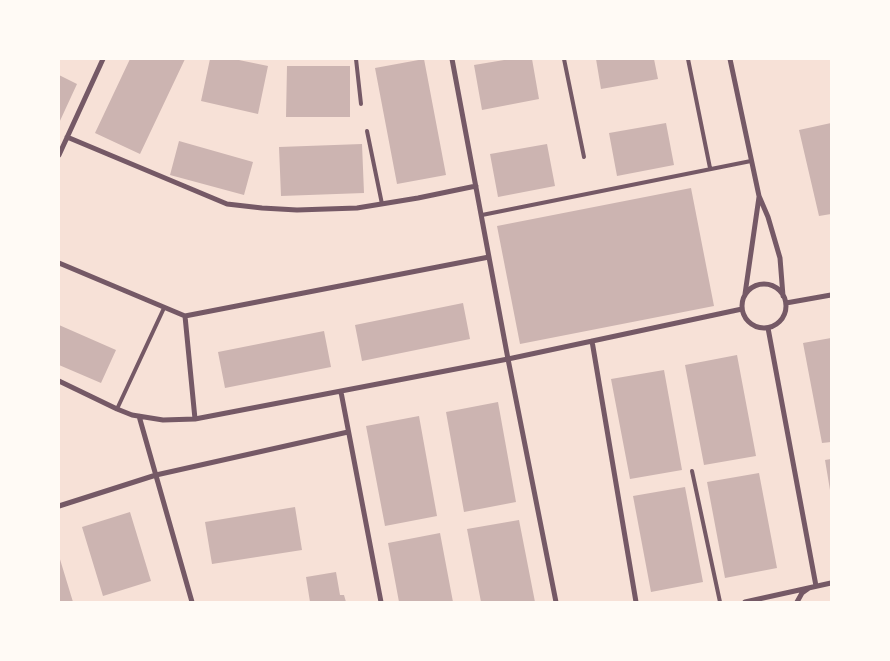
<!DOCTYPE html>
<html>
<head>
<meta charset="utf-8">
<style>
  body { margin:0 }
  #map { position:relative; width:890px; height:661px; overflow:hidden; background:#f7e1d7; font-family:Roboto,sans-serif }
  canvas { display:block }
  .frame { position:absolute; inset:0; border:60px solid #fffaf5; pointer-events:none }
</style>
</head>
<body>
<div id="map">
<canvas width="890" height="661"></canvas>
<div class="frame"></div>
</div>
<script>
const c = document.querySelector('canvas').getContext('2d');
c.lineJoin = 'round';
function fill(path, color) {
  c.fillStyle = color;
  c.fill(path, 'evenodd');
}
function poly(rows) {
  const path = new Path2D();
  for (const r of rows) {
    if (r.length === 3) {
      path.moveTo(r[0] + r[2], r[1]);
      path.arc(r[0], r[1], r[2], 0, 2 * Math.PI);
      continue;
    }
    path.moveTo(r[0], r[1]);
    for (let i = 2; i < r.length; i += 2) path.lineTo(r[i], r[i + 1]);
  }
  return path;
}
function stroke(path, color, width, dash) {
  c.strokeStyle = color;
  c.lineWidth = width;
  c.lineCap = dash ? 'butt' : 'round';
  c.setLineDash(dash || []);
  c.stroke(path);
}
fill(poly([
  [130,59,185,59,140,154,95,133],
  [210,59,234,59,268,66,258,114,201,101],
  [424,59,446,175,397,184,375,68],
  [510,59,532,59,539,99,482,110,474,65],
  [596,59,654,59,658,79,601,89],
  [287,66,350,66,350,117,286,117],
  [59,75,77,84,59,123],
  [666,123,674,165,617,176,609,133],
  [831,123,831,214,819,216,799,130],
  [179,141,253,162,244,195,170,175],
  [362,144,364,193,281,196,279,147],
  [547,144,555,186,498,197,490,154],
  [691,188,714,306,520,344,497,226],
  [463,303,470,339,362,361,355,325],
  [59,325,116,350,101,383,59,365],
  [324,331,331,367,225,388,218,352],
  [831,338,831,442,822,443,803,343],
  [737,355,756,456,704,465,685,365],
  [664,370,682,470,630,479,611,379],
  [498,402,516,502,464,512,446,412],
  [419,416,437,516,385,526,366,426],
  [831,459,831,490,830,490,825,460],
  [759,473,777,568,725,578,707,482],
  [685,487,703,582,651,592,633,496],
  [295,507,302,550,212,564,205,522],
  [130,512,151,581,103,596,82,527],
  [519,520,535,602,481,602,467,529],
  [440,533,453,602,399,602,388,543],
  [59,556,73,602,59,602],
  [336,572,340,595,344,595,346,602,310,602,306,577]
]), '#ccb4b1');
stroke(poly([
  [356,59,361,104],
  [564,59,584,157],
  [688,59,710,168],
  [367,131,382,204],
  [482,215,751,161],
  [117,409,164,308],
  [692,471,720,602]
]), '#755966', 4);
stroke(poly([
  [452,59,508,359,556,602],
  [730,59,759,196,768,217,780,258,783,296],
  [67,137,227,204,262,208,297,210,357,208,418,198,476,186],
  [59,155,103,59],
  [59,263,185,316,489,257],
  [764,306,22],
  [745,294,759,197],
  [786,303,831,295],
  [185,316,195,419],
  [768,328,816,586],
  [592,341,636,602],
  [59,381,117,409,132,415,163,420,195,419,508,359,742,309],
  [341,392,381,602],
  [139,416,192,602],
  [59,506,156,475,348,432],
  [745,602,831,583],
  [797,602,802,593,809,588]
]), '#755966', 5);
</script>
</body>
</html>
